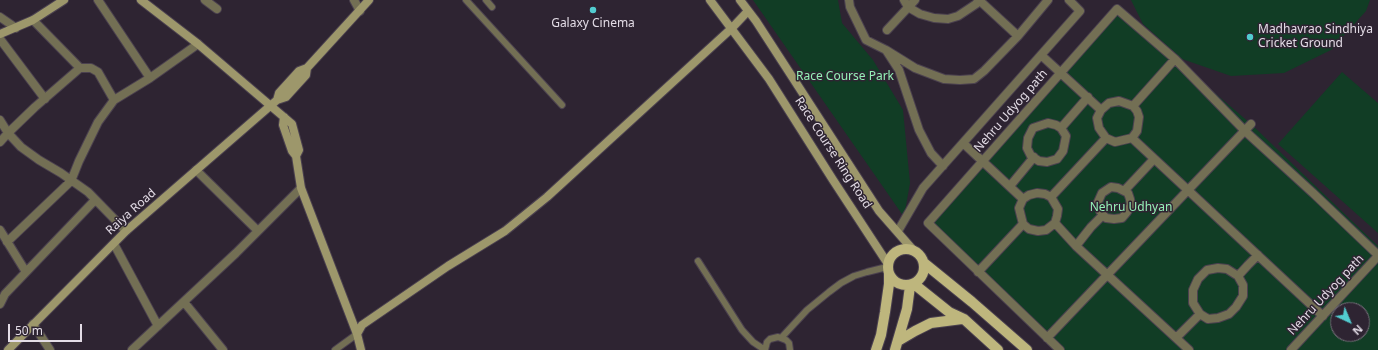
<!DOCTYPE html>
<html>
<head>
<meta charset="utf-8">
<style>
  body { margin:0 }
  #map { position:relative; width:1378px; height:350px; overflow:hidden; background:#2e2432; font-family:"Noto Sans",sans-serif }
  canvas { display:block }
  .north { position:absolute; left:1330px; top:302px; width:40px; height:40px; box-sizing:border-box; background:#2e2432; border:1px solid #766e7a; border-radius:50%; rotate:136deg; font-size:11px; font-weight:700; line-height:16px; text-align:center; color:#e3dce6 }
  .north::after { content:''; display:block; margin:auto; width:14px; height:18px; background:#52ccd0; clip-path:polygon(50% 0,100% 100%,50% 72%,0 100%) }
  .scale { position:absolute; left:8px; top:324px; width:74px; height:18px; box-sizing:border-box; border:2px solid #e3dce6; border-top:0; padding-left:5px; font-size:12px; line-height:14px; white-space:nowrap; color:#e3dce6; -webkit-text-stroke:3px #2e2432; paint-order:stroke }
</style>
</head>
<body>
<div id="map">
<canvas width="1378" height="350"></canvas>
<div class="north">N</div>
<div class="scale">50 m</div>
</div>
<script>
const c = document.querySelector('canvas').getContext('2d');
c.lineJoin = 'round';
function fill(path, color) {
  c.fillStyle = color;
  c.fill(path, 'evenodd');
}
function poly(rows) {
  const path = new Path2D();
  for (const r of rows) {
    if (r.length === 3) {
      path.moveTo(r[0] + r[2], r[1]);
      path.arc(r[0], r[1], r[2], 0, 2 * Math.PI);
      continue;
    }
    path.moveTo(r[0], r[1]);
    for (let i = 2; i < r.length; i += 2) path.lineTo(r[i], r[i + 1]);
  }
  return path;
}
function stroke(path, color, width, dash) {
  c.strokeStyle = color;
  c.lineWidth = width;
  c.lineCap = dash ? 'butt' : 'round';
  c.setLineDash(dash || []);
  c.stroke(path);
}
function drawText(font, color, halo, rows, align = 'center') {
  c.font = font + ' "Noto Sans",sans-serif';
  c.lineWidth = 3;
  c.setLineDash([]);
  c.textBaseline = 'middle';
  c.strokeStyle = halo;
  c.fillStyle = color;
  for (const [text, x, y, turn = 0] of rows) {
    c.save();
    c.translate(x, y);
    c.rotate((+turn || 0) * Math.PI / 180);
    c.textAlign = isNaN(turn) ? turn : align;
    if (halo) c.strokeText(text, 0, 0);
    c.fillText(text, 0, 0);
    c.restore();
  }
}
fill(poly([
  [753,0,838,0,842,23,873,60,903,110,910,183,904,217],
  [1131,0,1370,0,1366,11,1331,50,1284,73,1231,76,1182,59,1143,24],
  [1117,9,1251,124,1378,246,1378,350,1060,350,928,223],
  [1338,310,1362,310,1362,334,1338,334],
  [1342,72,1378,103,1378,233,1278,144]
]), '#113d25');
const lane = poly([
  [466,0,562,105],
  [486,0,492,7],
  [698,261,742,330,753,342,765,350],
  [782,337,807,310,829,292,841,283,854,276,867,272,887,267],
  [335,350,357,334],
  [765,350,767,342,770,339,778,337,786,340,789,343,790,350]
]);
const street = poly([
  [98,0,150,78],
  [205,0,217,9],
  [354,0,360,11],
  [849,0,850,7,866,40,886,50,899,70,919,130,931,153,943,166],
  [904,0,908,7,920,14,934,18,948,19,958,16,976,4,979,0],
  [979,0,1018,36],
  [0,17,16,28],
  [33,20,80,68],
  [887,30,915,0],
  [0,39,45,99],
  [886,50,915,68,944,79,960,80,974,79,984,71,1018,36,1048,0],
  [1041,55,1101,110],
  [1133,106,1119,101,1109,103,1101,110,1097,118,1099,128,1106,138,1115,142,1132,138,1137,131,1139,117,1137,111,1133,106,1175,59],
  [0,120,8,133,21,147,39,160,61,173,88,192,126,231],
  [1061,128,1066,136,1063,151,1057,159,1047,162,1039,161,1031,156,1027,148,1028,138,1033,128,1048,123,1056,125,1061,128,1088,97],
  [1132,138,1323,316],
  [0,142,8,133,35,107,80,68,91,68,98,72,114,100,150,78,198,44],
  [963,143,1023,199],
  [196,170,258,231],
  [1010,186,1034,157],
  [1124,191,1118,188,1111,187,1102,193,1098,202,1100,211,1106,218,1114,219,1122,218,1127,212,1131,205,1130,199,1128,193,1124,191,1154,159],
  [1051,197,1045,194,1037,193,1029,195,1023,199,1019,208,1023,224,1029,229,1038,231,1046,230,1055,223,1057,216,1058,209,1051,197,1106,138],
  [1055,223,1076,246,1189,350],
  [0,230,26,272],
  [898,231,923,188,1080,11,1069,0],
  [7,242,71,181,79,161,98,122,114,100],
  [114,244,158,326],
  [1076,246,1091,227,1103,215],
  [978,272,1023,224],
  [1238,276,1227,269,1218,268,1207,270,1198,279,1193,290,1193,303,1200,314,1208,319,1218,318,1229,314,1236,307,1243,296,1243,285,1238,276,1248,265,1258,255],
  [184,302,223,350],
  [0,304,5,294,95,200],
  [33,324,50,350],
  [1047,338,1251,124],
  [1176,338,1200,314],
  [132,350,236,253,301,188],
  [1060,350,928,223,1117,9,1175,59,1245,131,1313,193,1378,255],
  [1291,350,1378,256]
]);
const secondary = poly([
  [141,0,198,44,292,124,299,150,296,156],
  [710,0,769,79,833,180,888,264],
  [740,0,756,21,879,211,914,251],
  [0,34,33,20,64,0],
  [307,68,306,75,286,97,277,100,279,93,299,71,307,68,369,0],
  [284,117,283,125,292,151,296,156,301,188,357,334],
  [8,350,126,231,277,100],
  [361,350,357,334,362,325,448,266,505,231,547,197,732,28,748,11]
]);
const primary = poly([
  [906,267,18],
  [924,263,972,302,1027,350],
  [914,284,949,312,964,319,998,350],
  [898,341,915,331,931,323,962,319],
  [876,350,881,335,885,312,889,284,889,274],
  [895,350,907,309,910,286]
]);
stroke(lane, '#4b414f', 8);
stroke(street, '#4b414f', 10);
stroke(secondary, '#4b414f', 10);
stroke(primary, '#4b414f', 12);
stroke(lane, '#736f54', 6);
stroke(street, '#736f54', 8);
stroke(secondary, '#9d976b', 8);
stroke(primary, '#beb67d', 10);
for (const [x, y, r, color] of [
  [593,10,4,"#52ccd0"],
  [1250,37,4,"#52ccd0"]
]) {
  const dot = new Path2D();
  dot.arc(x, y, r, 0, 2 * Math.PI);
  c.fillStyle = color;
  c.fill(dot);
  stroke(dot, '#2e2432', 1.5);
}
drawText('12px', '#e3dce6', '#2e2432', [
  ["Galaxy Cinema",593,24],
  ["Madhavrao Sindhiya",1258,30,"left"],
  ["Cricket Ground",1258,44,"left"]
]);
drawText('12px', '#95f1b7', '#2e2432', [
  ["Race Course Park",845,77],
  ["Nehru Udhyan",1131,208]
]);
drawText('12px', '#e3dce6', '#2e2432', [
  ["Nehru Udyog path",1011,111,-49],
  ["Race Course Ring Road",833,153,57],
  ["Raiya Road",131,212,-42],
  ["Nehru Udyog path",1326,295,-47]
]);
</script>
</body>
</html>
